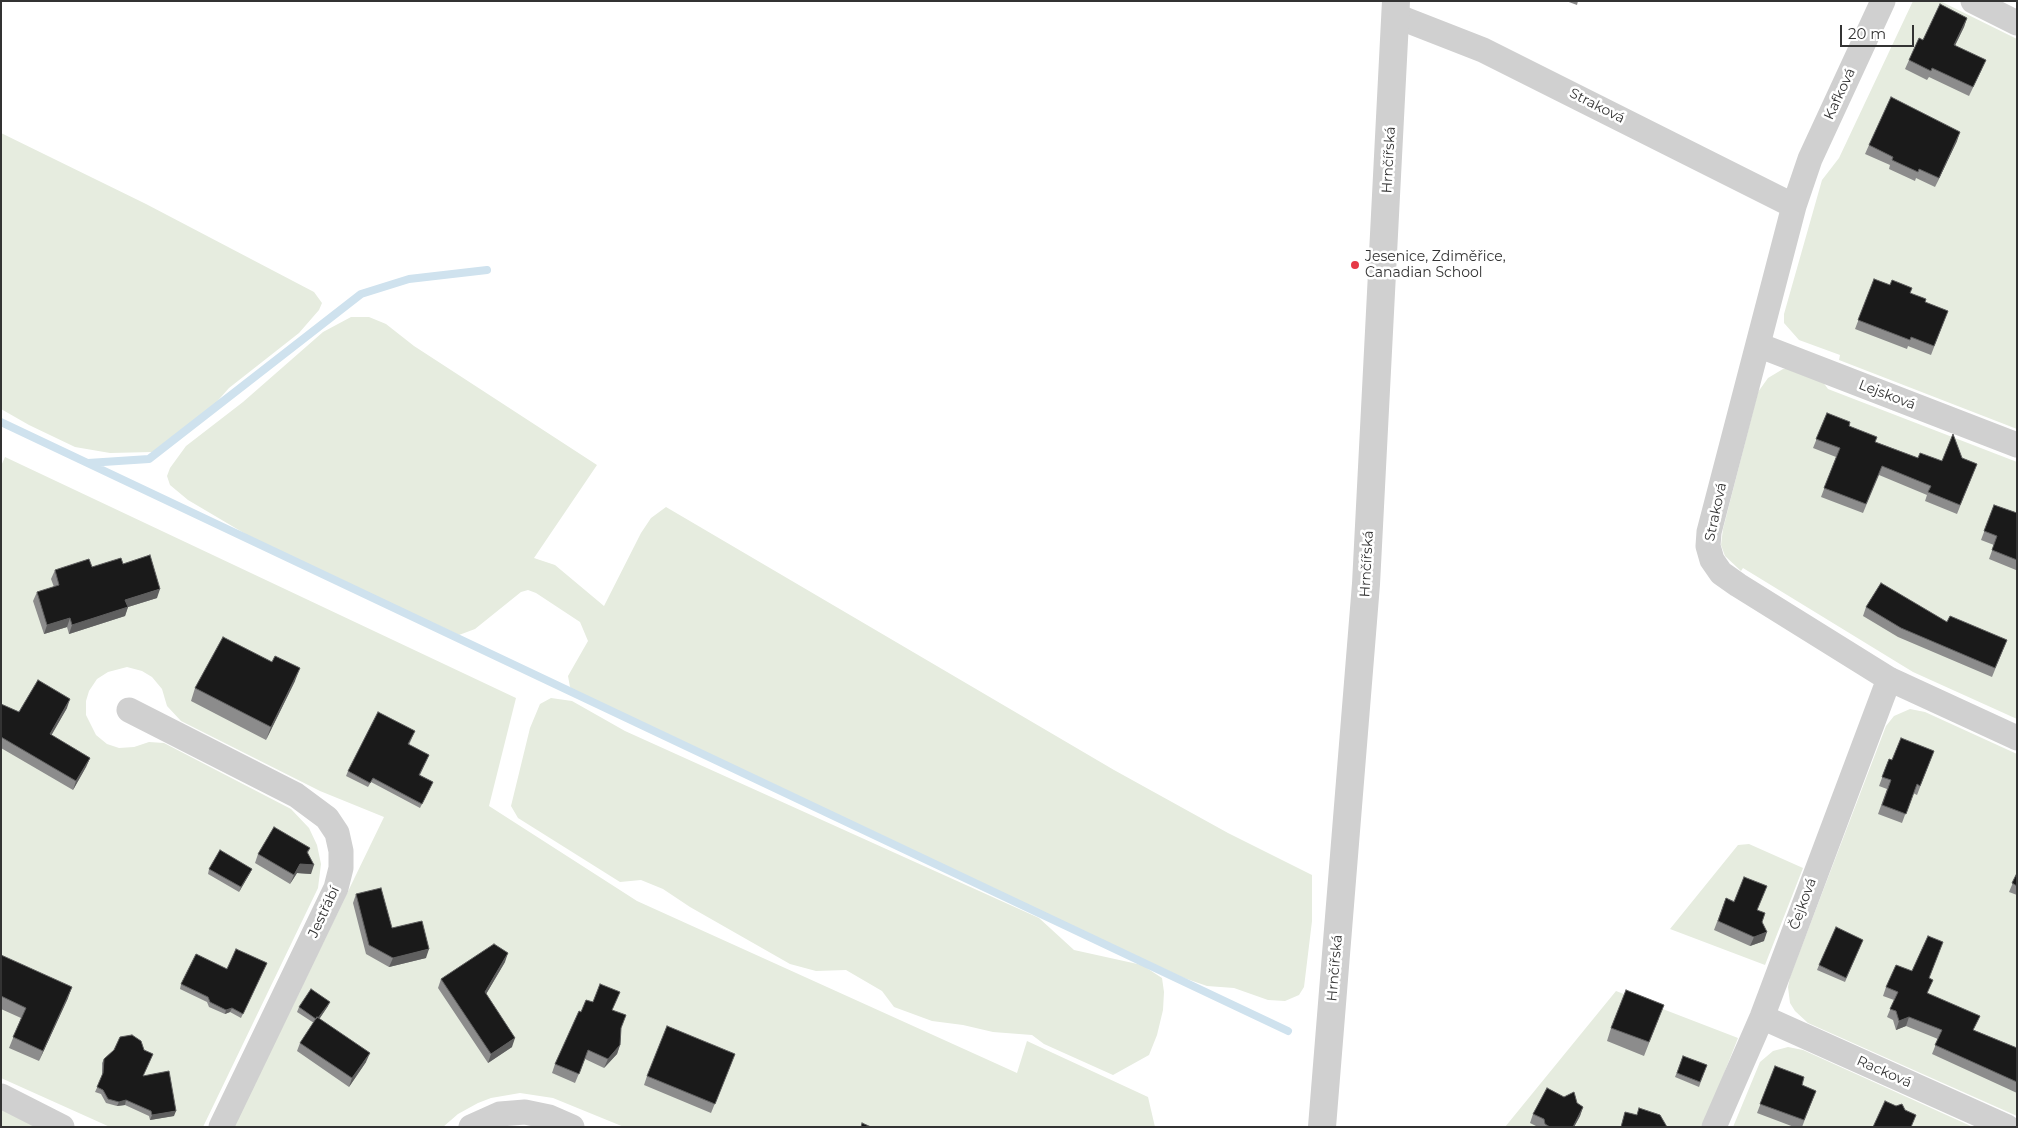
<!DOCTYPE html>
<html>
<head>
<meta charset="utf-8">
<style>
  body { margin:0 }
  #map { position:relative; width:2018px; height:1128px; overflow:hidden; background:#fff; font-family:Montserrat,sans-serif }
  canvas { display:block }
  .frame { position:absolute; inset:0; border:2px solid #333; pointer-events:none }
  .scale { position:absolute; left:1840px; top:25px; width:74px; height:22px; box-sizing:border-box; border:2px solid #333; border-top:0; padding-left:6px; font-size:15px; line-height:18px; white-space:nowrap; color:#333; -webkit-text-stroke:4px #fff; paint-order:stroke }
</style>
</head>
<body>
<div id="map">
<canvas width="2018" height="1128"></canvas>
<div class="frame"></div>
<div class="scale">20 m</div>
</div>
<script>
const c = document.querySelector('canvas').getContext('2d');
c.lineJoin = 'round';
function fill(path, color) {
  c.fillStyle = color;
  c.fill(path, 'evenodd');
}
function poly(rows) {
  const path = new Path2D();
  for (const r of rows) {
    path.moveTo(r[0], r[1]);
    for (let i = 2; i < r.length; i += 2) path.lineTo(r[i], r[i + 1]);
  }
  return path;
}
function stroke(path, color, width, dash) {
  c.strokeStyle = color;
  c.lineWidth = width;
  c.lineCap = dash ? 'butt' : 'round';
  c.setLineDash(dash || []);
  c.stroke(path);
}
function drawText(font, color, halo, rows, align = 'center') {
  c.font = font + ' Montserrat,sans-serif';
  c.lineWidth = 5;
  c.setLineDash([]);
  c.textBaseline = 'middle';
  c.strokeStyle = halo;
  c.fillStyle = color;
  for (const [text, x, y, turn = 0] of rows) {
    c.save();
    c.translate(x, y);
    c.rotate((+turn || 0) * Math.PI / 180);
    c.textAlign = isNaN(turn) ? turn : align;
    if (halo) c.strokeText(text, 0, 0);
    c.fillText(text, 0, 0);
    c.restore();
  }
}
fill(poly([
  [1913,1,1940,1,2017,39,2017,429,1839,360,1840,355,1799,340,1784,323,1784,314,1822,180,1839,158],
  [1,133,146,204,314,292,322,303,319,310,299,333,229,388,213,406,169,442,152,452,110,453,75,447,29,425,1,409],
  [351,317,369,317,386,324,414,346,597,465,534,558,555,565,604,606,641,533,651,518,666,507,1114,770,1228,833,1312,875,1312,921,1304,987,1299,995,1285,1001,1268,1000,1234,988,1207,986,1184,978,918,853,844,822,590,701,570,687,568,676,588,641,580,622,536,593,528,590,521,592,475,629,459,635,254,539,188,500,170,485,167,476,170,468,186,446,243,402,323,332],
  [1783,369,1791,369,1820,378,1828,389,2017,462,2017,719,1913,672,1743,568,1741,571,1725,556,1721,545,1723,529,1758,392,1768,378],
  [5,457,516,698,489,806,637,901,1017,1073,1027,1041,1148,1097,1155,1127,624,1127,553,1098,520,1093,491,1098,478,1103,458,1114,443,1127,234,1127,384,817,320,791,181,721,167,706,162,689,152,677,142,671,127,667,108,672,97,679,89,691,86,701,86,715,96,735,107,744,119,748,134,747,149,742,164,743,291,809,309,828,317,845,321,864,318,888,203,1127,110,1127,1,1078,1,466],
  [551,698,572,701,625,731,1039,918,1074,950,1142,965,1162,978,1164,992,1163,1010,1157,1035,1149,1055,1113,1075,1044,1044,1032,1035,993,1032,963,1025,932,1021,894,1007,882,991,846,970,816,971,790,964,690,907,663,889,641,880,620,882,518,818,511,806,530,728,540,704],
  [1910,709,1925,712,2017,754,2017,1116,1808,1023,1795,1011,1790,1003,1788,987,1790,977,1886,726,1894,716],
  [1749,844,1803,868,1765,965,1670,929,1738,845],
  [1616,991,1738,1038,1703,1127,1505,1127],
  [1788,1047,1803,1050,1973,1127,1733,1127,1760,1062,1773,1051],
  [1,1105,40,1127,1,1127]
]), '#e6ecdf');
stroke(poly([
  [1,422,1288,1031],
  [88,463,149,459,361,294,409,279,487,270]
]), '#cfe2ee', 8);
stroke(poly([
  [1883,1,1810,159,1794,206,1709,532,1708,546,1712,560,1721,573,1738,585,1889,679,2017,738],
  [1973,1,2017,23],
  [1396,16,1483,50,1794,206],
  [1758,345,2017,445],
  [129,710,296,795,327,818,337,833,341,851,341,868,336,888,221,1127],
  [1762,1017,2007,1127],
  [1,1096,62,1127],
  [471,1127,500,1114,525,1112,549,1117,572,1127],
  [1714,1127,1762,1017,1889,679]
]), '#d0d0d0', 25);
stroke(poly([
  [1322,1127,1366,584,1396,1]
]), '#d0d0d0', 28);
fill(poly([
  [1566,1,1578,1,1577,5],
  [1967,18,1964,27,1955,45,1982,69,1969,96,1929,77,1927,80,1905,69,1909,60,1923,40],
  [1957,141,1935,187,1916,178,1915,181,1889,169,1890,165,1865,154,1869,145],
  [1874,279,1910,293,1925,302,1948,311,1931,355,1908,346,1907,349,1855,329],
  [1827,413,1876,442,1918,458,1942,461,1962,458,1977,464,1957,514,1925,501,1927,495,1879,475,1863,513,1821,497,1836,457,1813,448],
  [1994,505,2017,513,2016,570,1989,559,1994,545,1981,540],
  [123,564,157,598,128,607,125,616,69,634,67,627,44,634,33,601,37,592,54,587,51,579,55,570,92,567],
  [1866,607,1947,622,2007,640,1992,677,1898,637,1863,616],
  [272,662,295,681,266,740,191,701,195,688],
  [1,704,19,712,67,708,51,735,90,758,86,767,73,790,1,748],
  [415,731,409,745,429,755,420,775,433,782,420,808,371,782,368,787,346,776,348,771],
  [1934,751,1917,795,1913,793,1902,823,1878,814,1887,789,1879,786,1889,759,1892,760],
  [310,848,308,853,311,874,297,873,290,884,255,863,258,854],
  [209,869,252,869,250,873,239,892,208,874],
  [2017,873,2017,895,2009,892],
  [356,894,392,928,426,958,389,967,366,954,353,903],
  [1726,898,1758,910,1762,922,1764,941,1750,946,1714,930],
  [1863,940,1845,982,1817,970,1819,965],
  [1,955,68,998,39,1061,9,1048,21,1018,1,1009],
  [505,962,486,994,512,1047,488,1063,438,988,441,979],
  [267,963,241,1018,230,1012,225,1014,209,1007,207,1002,180,989,181,984,227,969],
  [1929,979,1928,993,1974,1030,2017,1048,2017,1093,1932,1054,1938,1039,1906,1026,1896,1030,1893,1020,1887,1017,1894,1000,1883,996,1886,987],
  [593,1002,612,1010,621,1028,620,1045,617,1054,604,1068,585,1059,575,1083,552,1073,555,1064,581,1012],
  [328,1006,319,1019,366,1062,349,1087,297,1051,300,1043,314,1023,297,1012,299,1007],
  [1659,1018,1644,1056,1607,1041,1611,1028],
  [114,1050,143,1076,174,1116,150,1120,149,1116,125,1105,117,1106,106,1103,101,1094,95,1092,102,1077,102,1063,104,1059],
  [1683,1056,1707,1065,1699,1087,1675,1077],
  [732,1062,711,1113,644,1085,647,1076],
  [1775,1066,1802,1085,1816,1091,1802,1127,1794,1127,1757,1113],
  [1577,1103,1583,1107,1580,1116,1574,1127,1538,1127,1530,1123,1533,1114]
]), '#8c8c8c');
fill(poly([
  [1967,18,1964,27,1951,54,1954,45],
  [1960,132,1957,141,1935,187,1939,178],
  [160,589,157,598,128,607,125,616,69,634,72,625,125,600],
  [70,618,67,627,44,634,47,625],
  [300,668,295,681,266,740,271,727],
  [70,699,67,708,47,743,50,734],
  [90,758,86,767,73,790,76,781],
  [300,864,314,865,311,874,297,873,290,884,294,875],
  [252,869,250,873,239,892,241,887],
  [1767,932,1764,941,1750,946,1754,937],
  [429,949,426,958,389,967,393,958],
  [508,953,505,962,482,1001,485,992],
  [72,987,68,998,39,1061,43,1051],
  [330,1002,328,1006,316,1024,317,1019],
  [232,1008,230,1012,225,1014,226,1010],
  [1909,1017,1906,1026,1896,1030,1899,1021],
  [515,1038,512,1047,488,1063,491,1054],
  [620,1045,617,1054,604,1068,608,1059],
  [370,1053,366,1062,349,1087,352,1078],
  [126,1100,125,1105,117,1106,119,1102],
  [1583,1107,1580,1116,1574,1127,1573,1127],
  [176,1111,174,1116,150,1120,152,1115]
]), '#5f5f5f');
const building = poly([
  [1940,4,1967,18,1954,45,1986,60,1973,87,1932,68,1931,71,1909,60,1919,38,1923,40,1940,4],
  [1891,97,1960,132,1939,178,1919,169,1918,172,1892,160,1893,157,1869,145,1891,97],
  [1874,279,1890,285,1892,280,1912,288,1910,293,1926,299,1925,302,1948,311,1934,346,1911,337,1910,340,1858,320,1874,279],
  [1827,413,1850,422,1849,426,1877,437,1875,442,1918,458,1920,453,1942,461,1953,434,1962,458,1977,464,1960,505,1928,492,1931,486,1882,466,1866,504,1824,488,1840,448,1816,439,1827,413],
  [1994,505,2017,513,2017,560,1992,550,1997,536,1984,531,1994,505],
  [150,555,160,589,125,600,128,607,72,625,70,618,47,625,37,592,59,585,55,570,89,559,92,567,121,558,123,564,150,555],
  [1881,583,1947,622,1950,616,2007,640,1995,668,1901,628,1866,607,1881,583],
  [223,637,272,662,275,656,300,668,271,727,195,688,223,637],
  [38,680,70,699,50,734,90,758,76,781,1,737,1,704,19,712,38,680],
  [378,712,415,731,408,744,429,755,419,775,433,782,422,804,373,778,370,783,348,771,378,712],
  [1901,738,1934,751,1920,786,1917,784,1906,814,1882,805,1891,780,1882,777,1889,759,1892,760,1901,738],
  [274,827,310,848,307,852,314,865,300,864,294,875,258,854,274,827],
  [220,850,252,869,241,887,209,869,220,850],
  [2017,873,2017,886,2012,883,2017,873],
  [1744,877,1767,886,1757,910,1765,913,1762,922,1767,932,1754,937,1718,921,1726,898,1734,902,1744,877],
  [381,888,392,928,422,921,429,949,393,958,369,945,356,894,381,888],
  [1836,927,1863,940,1846,978,1819,965,1836,927],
  [1928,936,1943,942,1929,978,1933,980,1927,993,1980,1016,1973,1030,2017,1048,2017,1082,1935,1045,1942,1030,1909,1017,1899,1021,1896,1011,1890,1009,1898,992,1886,987,1896,965,1912,971,1928,936],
  [494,944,508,953,485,992,515,1038,491,1054,441,979,494,944],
  [236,949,267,963,243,1014,232,1008,226,1010,210,1002,208,997,181,984,196,954,227,969,236,949],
  [1,955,72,987,43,1051,13,1037,26,1008,1,996,1,955],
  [600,984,620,992,612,1010,626,1015,621,1028,620,1045,608,1059,588,1050,579,1074,555,1064,579,1011,581,1012,586,1000,593,1002,600,984],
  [311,989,330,1002,318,1018,317,1017,316,1019,299,1007,311,989],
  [1626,990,1664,1005,1649,1042,1611,1028,1626,990],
  [317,1017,370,1053,352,1078,300,1043,317,1017],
  [667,1026,735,1054,715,1104,647,1076,667,1026],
  [132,1035,141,1041,144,1050,153,1054,143,1076,169,1071,176,1111,152,1115,151,1111,126,1100,119,1102,108,1099,103,1090,97,1087,103,1073,104,1059,114,1050,120,1037,132,1035],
  [1683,1056,1707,1065,1700,1082,1677,1073,1683,1056],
  [1775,1066,1804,1077,1802,1085,1816,1091,1804,1120,1760,1104,1775,1066],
  [1547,1088,1564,1097,1574,1092,1577,1103,1583,1107,1573,1127,1550,1127,1545,1124,1544,1119,1533,1114,1547,1088],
  [1885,1101,1896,1106,1902,1104,1905,1110,1916,1115,1911,1127,1873,1127,1885,1101],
  [1639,1108,1660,1115,1667,1127,1621,1127,1625,1112,1637,1115,1639,1108],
  [862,1123,871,1127,861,1127,862,1123]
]);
fill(building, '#1a1a1a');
stroke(building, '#5f5f5f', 1);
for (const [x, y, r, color] of [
  [1355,265,5,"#e63946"]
]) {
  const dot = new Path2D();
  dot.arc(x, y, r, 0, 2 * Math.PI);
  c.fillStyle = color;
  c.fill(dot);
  stroke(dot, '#fff', 2);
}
drawText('14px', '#333', '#fff', [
  ["Kafková",1840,94,-65],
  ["Straková",1597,106,27],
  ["Hrnčířská",1389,160,-87],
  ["Lejsková",1887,395,21],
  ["Straková",1716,512,-78],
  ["Hrnčířská",1367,564,-87],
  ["Čejková",1803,904,-70],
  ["Jestřábí",324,912,-65],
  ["Hrnčířská",1335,968,-85],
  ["Racková",1884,1072,24]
]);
drawText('14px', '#333', '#fff', [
  ["Jesenice, Zdiměřice,",1365,257],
  ["Canadian School",1365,273]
], 'left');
</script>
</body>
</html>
